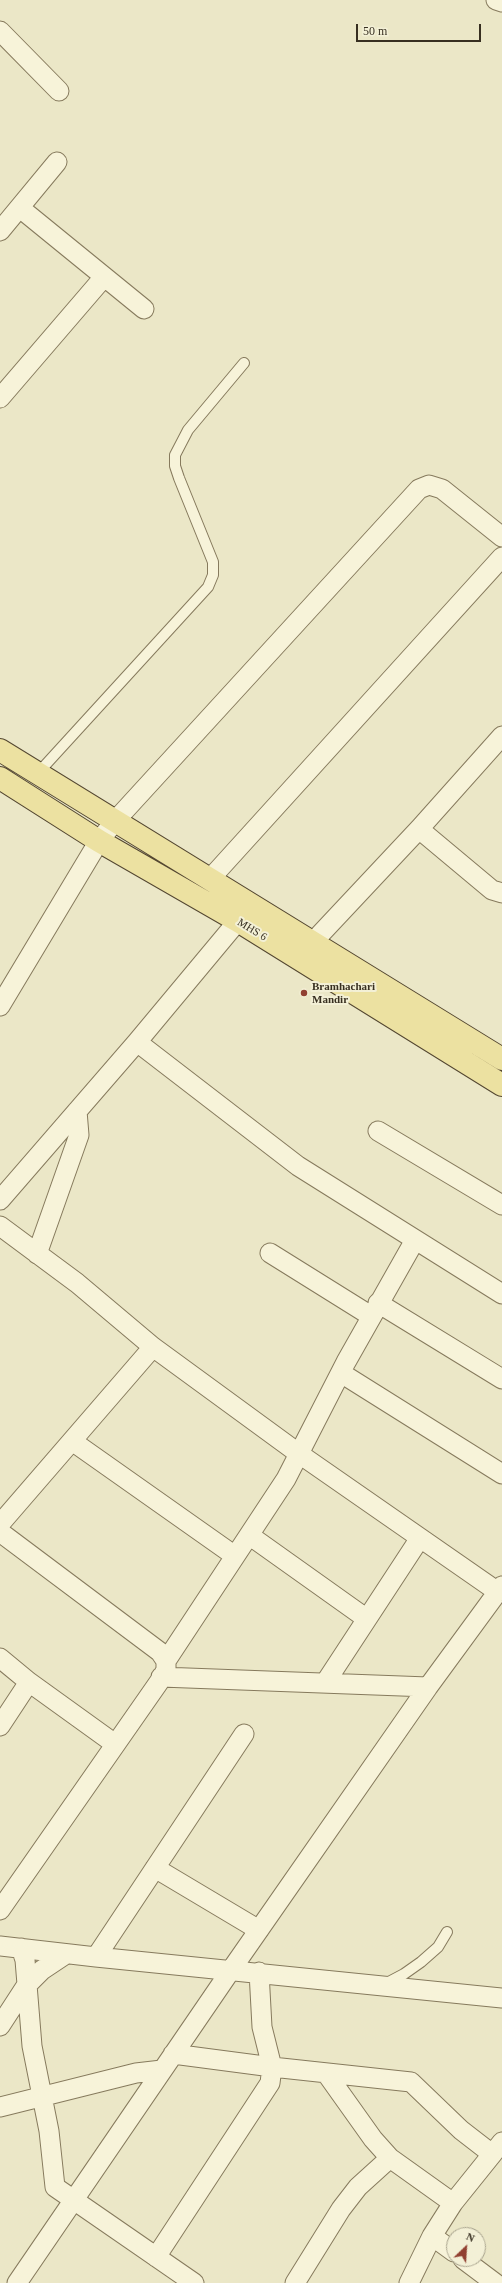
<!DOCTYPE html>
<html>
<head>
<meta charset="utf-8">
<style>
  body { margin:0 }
  #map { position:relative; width:502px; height:2283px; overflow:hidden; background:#ebe7c7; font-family:Georgia,serif }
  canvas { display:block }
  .north { position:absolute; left:446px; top:2227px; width:40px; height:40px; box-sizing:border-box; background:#f3f0d6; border:1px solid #a8a38d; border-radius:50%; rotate:25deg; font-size:11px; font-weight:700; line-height:16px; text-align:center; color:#372f20 }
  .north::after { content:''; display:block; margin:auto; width:14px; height:18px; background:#914031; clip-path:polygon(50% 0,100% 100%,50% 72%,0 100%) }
  .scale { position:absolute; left:356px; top:24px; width:125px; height:18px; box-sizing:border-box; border:2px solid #372f20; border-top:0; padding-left:5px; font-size:12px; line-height:14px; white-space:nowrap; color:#372f20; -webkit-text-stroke:3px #f3f0d6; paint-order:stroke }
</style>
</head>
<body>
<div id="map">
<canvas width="502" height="2283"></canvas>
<div class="north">N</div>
<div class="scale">50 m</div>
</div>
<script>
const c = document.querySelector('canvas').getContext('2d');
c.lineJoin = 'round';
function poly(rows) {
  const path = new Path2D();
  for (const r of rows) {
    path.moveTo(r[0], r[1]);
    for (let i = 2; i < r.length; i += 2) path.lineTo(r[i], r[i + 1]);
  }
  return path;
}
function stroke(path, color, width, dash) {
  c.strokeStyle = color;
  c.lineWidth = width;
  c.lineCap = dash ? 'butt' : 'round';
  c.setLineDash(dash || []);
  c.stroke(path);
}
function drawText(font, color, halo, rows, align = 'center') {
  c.font = font + ' Georgia,serif';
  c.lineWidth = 4;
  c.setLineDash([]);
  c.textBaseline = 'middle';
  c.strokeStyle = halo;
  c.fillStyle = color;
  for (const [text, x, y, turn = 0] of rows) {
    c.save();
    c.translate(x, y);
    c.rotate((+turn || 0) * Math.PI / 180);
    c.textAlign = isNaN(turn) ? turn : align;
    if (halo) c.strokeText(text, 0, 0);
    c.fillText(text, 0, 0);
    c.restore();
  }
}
const lane = poly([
  [38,773,208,587,213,575,213,562,179,478,175,466,175,455,188,430,244,363],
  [385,1984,404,1974,421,1962,438,1947,447,1932]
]);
const street = poly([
  [496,0,502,2],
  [0,31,59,91],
  [20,208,144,309],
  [0,231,57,162],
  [0,398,104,277],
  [419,829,492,890,502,893],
  [210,879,502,557],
  [313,942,419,829,502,736],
  [0,1006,99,841,115,821,419,489,429,485,442,489,502,537],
  [137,1042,298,1166,502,1294],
  [378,1131,502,1205],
  [0,1200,137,1042,247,910],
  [0,1226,77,1283,153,1347,298,1453,498,1592],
  [270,1253,371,1316],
  [37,1254,79,1135,77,1111],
  [378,1303,502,1379],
  [341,1373,502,1474],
  [72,1441,235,1556],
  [0,1524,153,1347],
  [0,1532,160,1652,166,1661,166,1670,159,1682,0,1910],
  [249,1535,367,1619],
  [0,1658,29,1682,0,1726],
  [166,1661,286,1479,346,1362,415,1240],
  [161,1677,428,1687],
  [29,1682,115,1744],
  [325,1683,420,1538],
  [155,1868,259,1930],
  [0,1946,96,1957,502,1998],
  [21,1948,25,1960,32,2046,49,2131,55,2187,194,2283],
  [96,1957,244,1734],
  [0,2026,26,1986,42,1970,66,1954],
  [173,2054,272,2067,411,2082,461,2130,492,2154],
  [326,2073,373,2139,390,2158,453,2203],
  [0,2107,136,2073,162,2070],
  [432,2236,454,2252],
  [156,2257,270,2083,272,2067,262,2027,259,1972],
  [463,2259,495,2283],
  [17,2283,231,1970,428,1687,502,1586],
  [295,2283,341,2209,358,2187,390,2158],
  [409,2283,432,2236,453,2203,502,2142]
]);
const primary = poly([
  [0,750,502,1059],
  [0,778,99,841,238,921,502,1085]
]);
stroke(lane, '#867a5d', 12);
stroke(street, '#867a5d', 21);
stroke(primary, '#544731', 24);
stroke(lane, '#f7f3d9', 10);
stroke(street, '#f7f3d9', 19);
stroke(primary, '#ece1a1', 22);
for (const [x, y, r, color] of [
  [304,993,4,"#914031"]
]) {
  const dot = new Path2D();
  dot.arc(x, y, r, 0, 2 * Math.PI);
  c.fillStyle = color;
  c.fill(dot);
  stroke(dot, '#f3f0d6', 1.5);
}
drawText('11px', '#372f20', '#f3f0d6', [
  ["MHS 6",252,930,32]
]);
drawText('bold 11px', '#372f20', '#f3f0d6', [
  ["Bramhachari",312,987],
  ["Mandir",312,1000]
], 'left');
</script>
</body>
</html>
